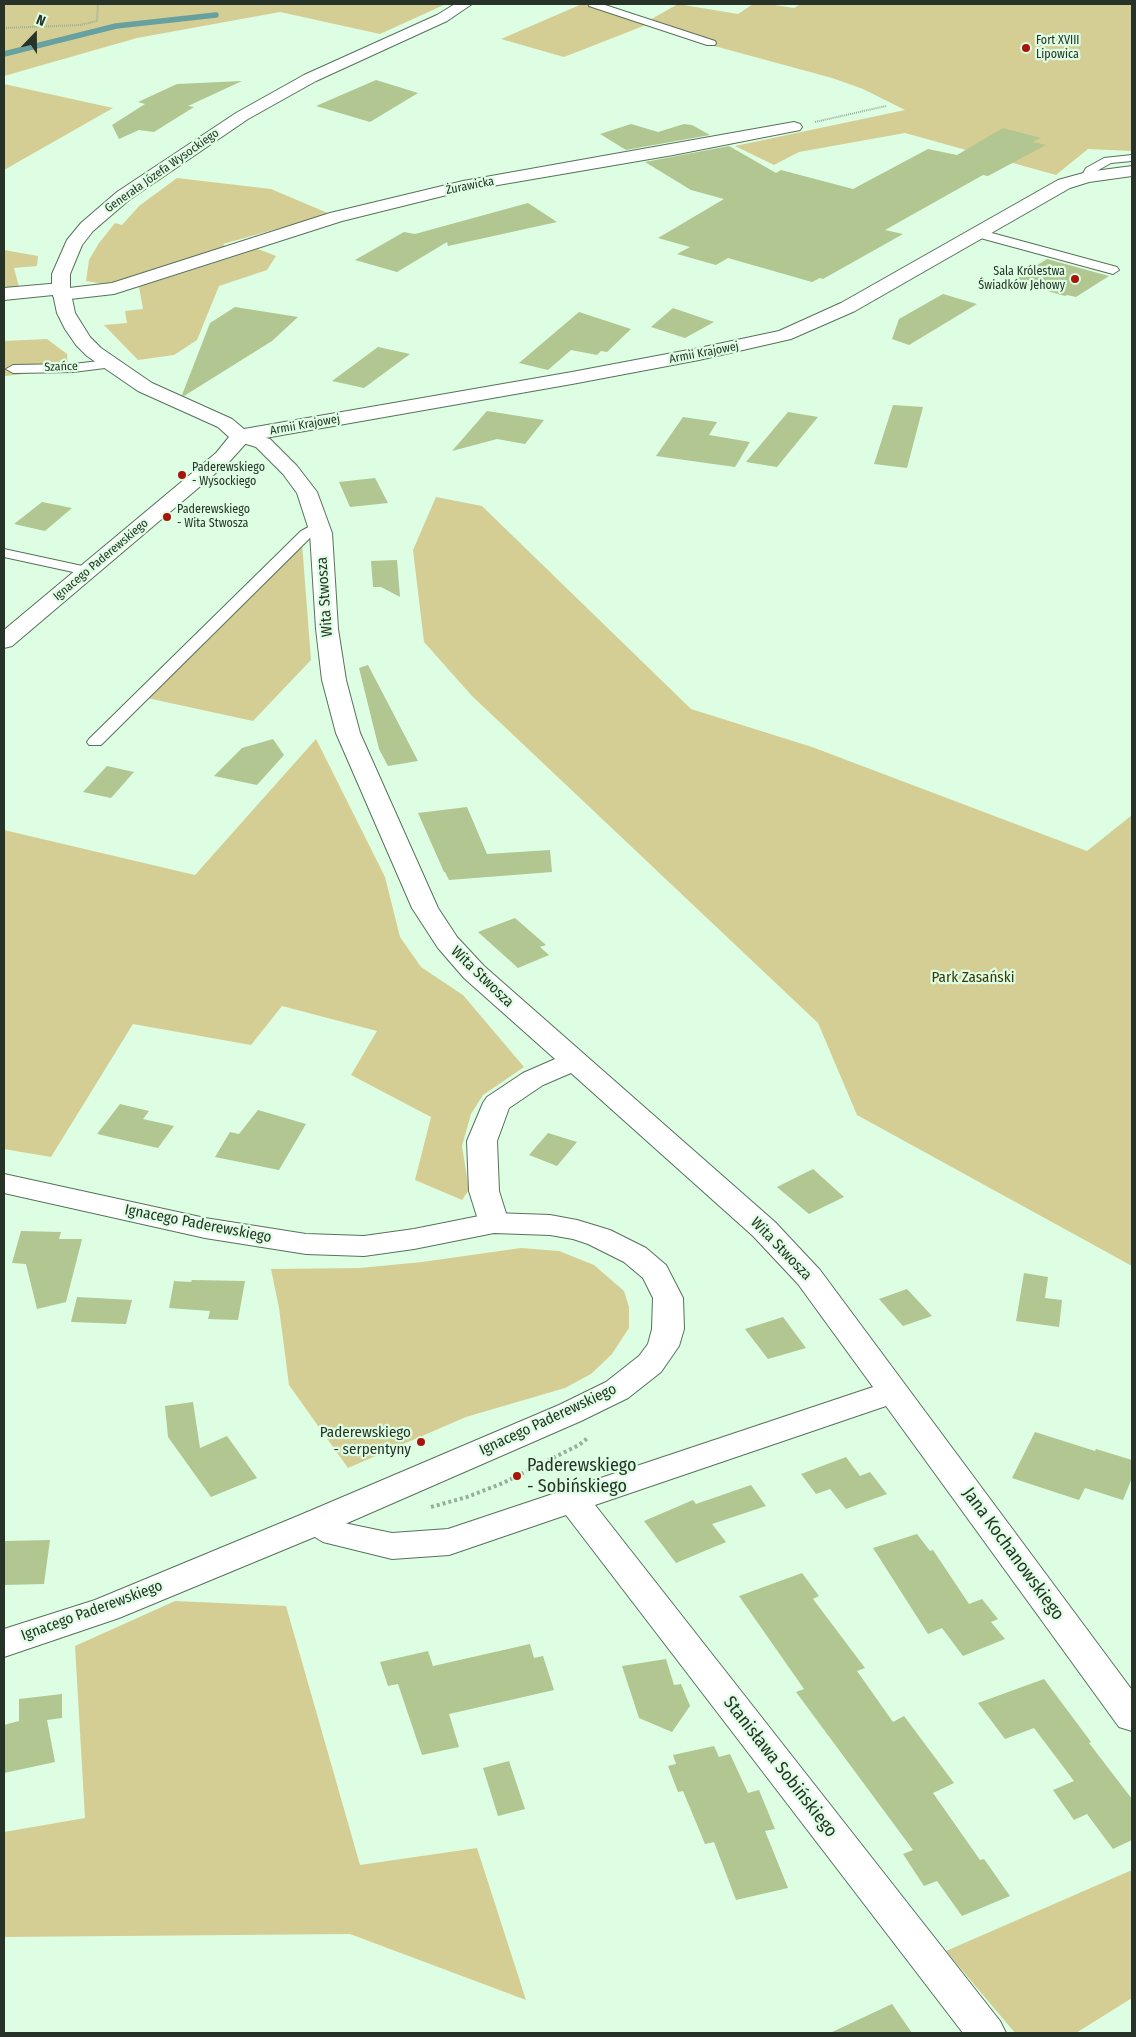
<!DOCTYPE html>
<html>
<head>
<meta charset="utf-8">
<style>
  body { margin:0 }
  #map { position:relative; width:1136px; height:2037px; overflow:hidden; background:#ddfee2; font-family:"Fira Sans Condensed",sans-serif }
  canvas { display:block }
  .frame { position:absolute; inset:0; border:5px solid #273329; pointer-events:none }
  .north { position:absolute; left:10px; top:10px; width:50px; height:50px; -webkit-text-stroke:4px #ddfee2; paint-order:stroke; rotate:22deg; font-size:14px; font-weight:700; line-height:20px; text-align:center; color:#273329 }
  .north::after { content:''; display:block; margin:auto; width:18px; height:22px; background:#273329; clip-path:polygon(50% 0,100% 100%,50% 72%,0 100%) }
</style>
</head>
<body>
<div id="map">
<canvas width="1136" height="2037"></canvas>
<div class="frame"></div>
<div class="north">N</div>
</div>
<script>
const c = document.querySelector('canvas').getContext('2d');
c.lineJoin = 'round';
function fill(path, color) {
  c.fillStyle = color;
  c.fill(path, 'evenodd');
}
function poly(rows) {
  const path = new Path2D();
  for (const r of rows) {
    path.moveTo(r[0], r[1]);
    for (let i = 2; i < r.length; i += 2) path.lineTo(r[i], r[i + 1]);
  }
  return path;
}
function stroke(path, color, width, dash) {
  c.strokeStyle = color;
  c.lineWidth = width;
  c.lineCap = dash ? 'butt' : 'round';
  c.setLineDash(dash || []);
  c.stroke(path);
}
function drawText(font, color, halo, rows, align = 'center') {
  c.font = font + ' "Fira Sans Condensed",sans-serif';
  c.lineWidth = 4.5;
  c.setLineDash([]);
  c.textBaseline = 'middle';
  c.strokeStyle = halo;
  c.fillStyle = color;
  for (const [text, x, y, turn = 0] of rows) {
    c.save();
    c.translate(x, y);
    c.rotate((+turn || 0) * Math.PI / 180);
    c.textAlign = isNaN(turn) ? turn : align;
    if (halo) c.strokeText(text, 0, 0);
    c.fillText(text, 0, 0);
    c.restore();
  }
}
fill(poly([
  [4,4,446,4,380,34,280,12,137,38,4,76],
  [582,4,646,25,564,57,501,39],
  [678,4,738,14,753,4,768,4,794,8,801,4,1132,4,1132,151,1088,149,1056,175,905,133,799,152,774,165,735,146,905,110,863,89,832,78,696,41,648,21],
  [4,84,113,108,4,170],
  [177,178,271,189,330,214,223,244,226,247,109,285,86,281,89,260,99,243,115,223,122,225,139,206],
  [258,249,276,256,267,270,219,286,197,340,174,355,138,360,104,325,127,323,125,311,143,309,139,287],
  [4,250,38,256,37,266,14,268,19,287,16,289,4,290],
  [47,339,67,354,68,370,4,376,4,341],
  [436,497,482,506,691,709,812,747,1087,851,1132,815,1132,1266,857,1115,818,1023,472,696,424,642,413,550],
  [302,543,311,660,253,721,147,698],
  [316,739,385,877,400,937,421,967,463,995,524,1067,483,1095,471,1114,462,1146,469,1190,462,1200,415,1180,431,1117,351,1075,377,1031,282,1006,251,1045,133,1024,51,1157,4,1149,4,830,195,875],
  [521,1248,559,1251,594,1265,624,1291,629,1307,629,1328,612,1354,591,1374,565,1388,466,1417,348,1468,289,1385,279,1308,271,1269,360,1268,422,1262],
  [175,1601,286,1606,360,1865,477,1848,526,2000,350,1934,4,1937,4,1832,85,1818,75,1646],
  [1132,1870,1132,1998,1076,2033,1015,2033,946,1951]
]), '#d5ce94');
stroke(poly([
  [4,54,116,26,216,15]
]), '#66a09f', 5.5);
fill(poly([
  [376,80,418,93,370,122,316,106],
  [242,81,188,106,194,107,154,132,139,130,119,139,112,125,145,104,138,102,177,84],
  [631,124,658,132,684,124,692,125,710,135,626,150,600,134],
  [1003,128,1041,138,1033,142,1046,145,988,176,983,175,885,230,903,234,823,279,820,278,812,282,728,258,716,265,677,254,690,247,658,238,724,199,691,190,645,162,729,146,776,173,781,170,853,189,928,149,957,155],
  [528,203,557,222,448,246,447,242,397,272,355,260,404,232,415,234],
  [1047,259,1109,276,1076,297,1067,295,1065,296,1012,281],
  [943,294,977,304,909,345,892,339,899,319],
  [235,307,298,317,272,341,184,396,182,395,210,323],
  [673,308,714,322,685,338,651,327],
  [579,312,631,329,607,352,601,351,597,355,571,350,548,370,519,363],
  [378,347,410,354,364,388,332,381],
  [893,405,923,407,907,468,874,464],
  [487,411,544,420,525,444,497,439,452,451],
  [788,412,818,417,777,467,746,462],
  [683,417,717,422,709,435,750,442,735,467,656,456],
  [375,478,388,503,350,507,339,482],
  [42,502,72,508,45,531,14,524],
  [397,560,400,597,381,587,373,587,371,561],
  [368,665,418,761,388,766,379,749,359,668],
  [273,739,284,755,257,785,214,776,242,748],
  [107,766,134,772,111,798,83,792],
  [467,807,487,854,550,850,552,872,449,880,445,872,444,872,418,813],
  [515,918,546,945,540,947,549,955,518,968,478,932],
  [120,1104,149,1111,143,1119,174,1126,158,1148,97,1134],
  [258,1110,306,1124,279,1170,215,1157,230,1132,239,1134],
  [548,1133,577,1142,557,1166,529,1155],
  [813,1169,844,1197,809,1214,777,1187],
  [21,1231,61,1232,59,1239,82,1239,66,1302,37,1309,26,1264,12,1263],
  [1024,1273,1048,1277,1045,1298,1062,1300,1059,1327,1016,1321],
  [192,1280,245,1281,238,1320,208,1319,210,1311,169,1308,174,1281,191,1282],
  [907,1289,932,1316,903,1326,879,1299],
  [77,1297,132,1300,126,1324,71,1322],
  [783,1317,806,1348,768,1359,745,1329],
  [193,1402,200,1448,227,1436,257,1478,211,1497,168,1437,165,1406],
  [1035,1432,1095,1451,1096,1449,1132,1460,1132,1478,1123,1500,1085,1488,1079,1500,1012,1478],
  [846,1457,860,1476,870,1472,887,1494,846,1509,830,1489,816,1494,801,1474],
  [751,1485,766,1506,712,1524,726,1542,676,1563,644,1521,693,1500,696,1504],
  [917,1534,930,1551,933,1550,969,1604,982,1599,998,1619,991,1622,1005,1639,963,1656,942,1628,928,1634,873,1548],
  [50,1540,44,1584,4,1585,4,1541],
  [802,1573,819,1596,813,1599,865,1668,857,1671,893,1722,904,1716,954,1783,933,1793,980,1860,984,1859,1010,1896,962,1916,937,1881,924,1886,903,1854,913,1850,796,1692,804,1689,739,1596],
  [530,1644,534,1658,543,1656,554,1690,449,1714,459,1747,422,1755,398,1684,388,1686,380,1662,428,1651,433,1666],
  [666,1659,674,1685,681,1684,690,1706,672,1732,639,1718,622,1666],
  [1044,1679,1091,1742,1089,1743,1132,1799,1132,1840,1113,1849,1087,1814,1074,1820,1053,1790,1074,1781,1034,1728,1005,1739,978,1703],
  [62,1694,62,1718,47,1720,55,1762,4,1773,4,1725,19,1721,19,1699],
  [714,1746,719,1757,730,1754,748,1793,759,1790,775,1829,765,1831,788,1888,736,1900,714,1842,705,1844,683,1791,678,1792,668,1766,676,1764,673,1755],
  [509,1761,525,1809,498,1816,483,1768],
  [892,2004,912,2033,830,2033]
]), '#b1c690');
const service = poly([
  [588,4,602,4,715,41,716,43,715,45,707,45,589,6,588,4],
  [1132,155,1132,161,1111,163,1095,172,1091,179,1083,179,1081,177,1086,168,1104,158,1132,155],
  [977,229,1117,267,1119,270,1113,274,973,236,971,233,977,229],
  [108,360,115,364,113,367,73,372,13,373,6,369,13,365,73,364,108,360],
  [318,522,323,523,325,526,323,529,311,537,101,745,89,745,87,742,89,739,301,531,318,522],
  [4,549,87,567,92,568,94,571,92,574,87,575,4,557,4,549]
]);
const minor = poly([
  [794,122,800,124,802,127,800,130,673,155,463,191,342,221,114,294,61,300,54,298,53,295,4,300,4,288,61,283,69,288,112,283,330,213,463,181,794,122],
  [240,430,270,439,297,466,317,492,332,533,338,629,346,680,360,733,438,908,457,937,484,966,775,1222,820,1270,1132,1690,1132,1731,1119,1727,886,1406,595,1505,1000,2021,1006,2033,963,2033,566,1515,449,1555,392,1559,323,1542,305,1531,300,1522,305,1513,317,1510,329,1513,344,1523,392,1533,448,1529,873,1387,798,1284,753,1236,571,1073,543,1085,509,1108,497,1141,499,1191,509,1223,505,1230,494,1233,483,1230,479,1223,469,1191,467,1141,483,1103,487,1097,523,1073,555,1059,464,978,438,948,412,908,336,733,322,680,316,629,310,533,297,493,283,474,256,447,233,440,230,436,233,432,240,430]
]);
const tertiary = poly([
  [455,4,472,4,447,21,316,81,248,119,129,200,93,231,82,245,70,274,70,289,75,313,90,337,101,348,152,383,232,419,244,429,572,372,699,348,779,331,841,303,1058,180,1087,172,1132,166,1132,176,1089,182,1070,188,855,311,791,339,699,360,572,384,248,441,230,461,12,646,4,648,4,630,216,453,229,437,218,427,138,391,87,356,76,345,65,329,57,313,52,289,52,274,67,240,81,223,117,192,236,113,304,75,437,15,455,4],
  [4,1174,205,1218,306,1234,364,1236,414,1229,494,1213,550,1215,577,1220,610,1230,646,1248,666,1265,683,1298,684,1329,679,1346,661,1372,628,1398,581,1421,329,1531,119,1618,4,1657,4,1629,95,1600,305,1513,559,1405,606,1382,639,1356,648,1344,652,1329,653,1298,643,1278,624,1262,588,1244,573,1239,550,1235,494,1233,414,1249,364,1256,306,1254,205,1238,4,1193,4,1174]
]);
stroke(service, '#56725b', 2);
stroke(minor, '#56725b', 2);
stroke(tertiary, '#56725b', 2);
stroke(poly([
  [4,28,80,25,97,21,98,4],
  [815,122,886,106]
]), '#96af9a', 2, [1, 1]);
stroke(poly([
  [431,1507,467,1497,503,1483,579,1445,589,1437]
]), '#96af9a', 4, [3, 3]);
fill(service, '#fff');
fill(minor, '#fff');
fill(tertiary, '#fff');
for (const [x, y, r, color] of [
  [1026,48,5,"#a7140c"],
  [1075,279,5,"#a7140c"],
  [182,475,5,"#a7140c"],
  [167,517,5,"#a7140c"],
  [421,1442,5,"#a7140c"],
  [517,1476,5,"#a7140c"]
]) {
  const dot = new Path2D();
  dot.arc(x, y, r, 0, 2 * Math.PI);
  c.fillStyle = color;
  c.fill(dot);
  stroke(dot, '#ddfee2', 2);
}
drawText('12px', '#273329', '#ddfee2', [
  ["Fort XVIII",1036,41],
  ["Lipowica",1036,55],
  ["Sala Królestwa",1065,272,"right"],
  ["Świadków Jehowy",1065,286,"right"],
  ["Paderewskiego",192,468],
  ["- Wysockiego",192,482],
  ["Paderewskiego",177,510],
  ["- Wita Stwosza",177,524]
], 'left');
drawText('12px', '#273329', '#ddfee2', [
  ["Generała Józefa Wysockiego",162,171,-35],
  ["Żurawicka",470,186,-11],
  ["Armii Krajowej",704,353,-11],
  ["Szańce",61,367,-2],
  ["Armii Krajowej",305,425,-10],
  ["Ignacego Paderewskiego",101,560,-40]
]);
drawText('15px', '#273329', '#ddfee2', [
  ["Wita Stwosza",325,597,-94],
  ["Wita Stwosza",482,977,44],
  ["Ignacego Paderewskiego",198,1224,11],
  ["Wita Stwosza",781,1249,46],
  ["Ignacego Paderewskiego",548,1420,-25],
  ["Ignacego Paderewskiego",92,1611,-20]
]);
drawText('15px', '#3c3505', '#ddfee2', [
  ["Park Zasański",973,978]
]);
drawText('15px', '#273329', '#ddfee2', [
  ["Paderewskiego",411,1433],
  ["- serpentyny",411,1450]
], 'right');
drawText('18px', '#273329', '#ddfee2', [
  ["Paderewskiego",527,1466],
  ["- Sobińskiego",527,1487]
], 'left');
drawText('18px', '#273329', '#ddfee2', [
  ["Jana Kochanowskiego",1013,1554,54],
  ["Stanisława Sobińskiego",780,1767,52]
]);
</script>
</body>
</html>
